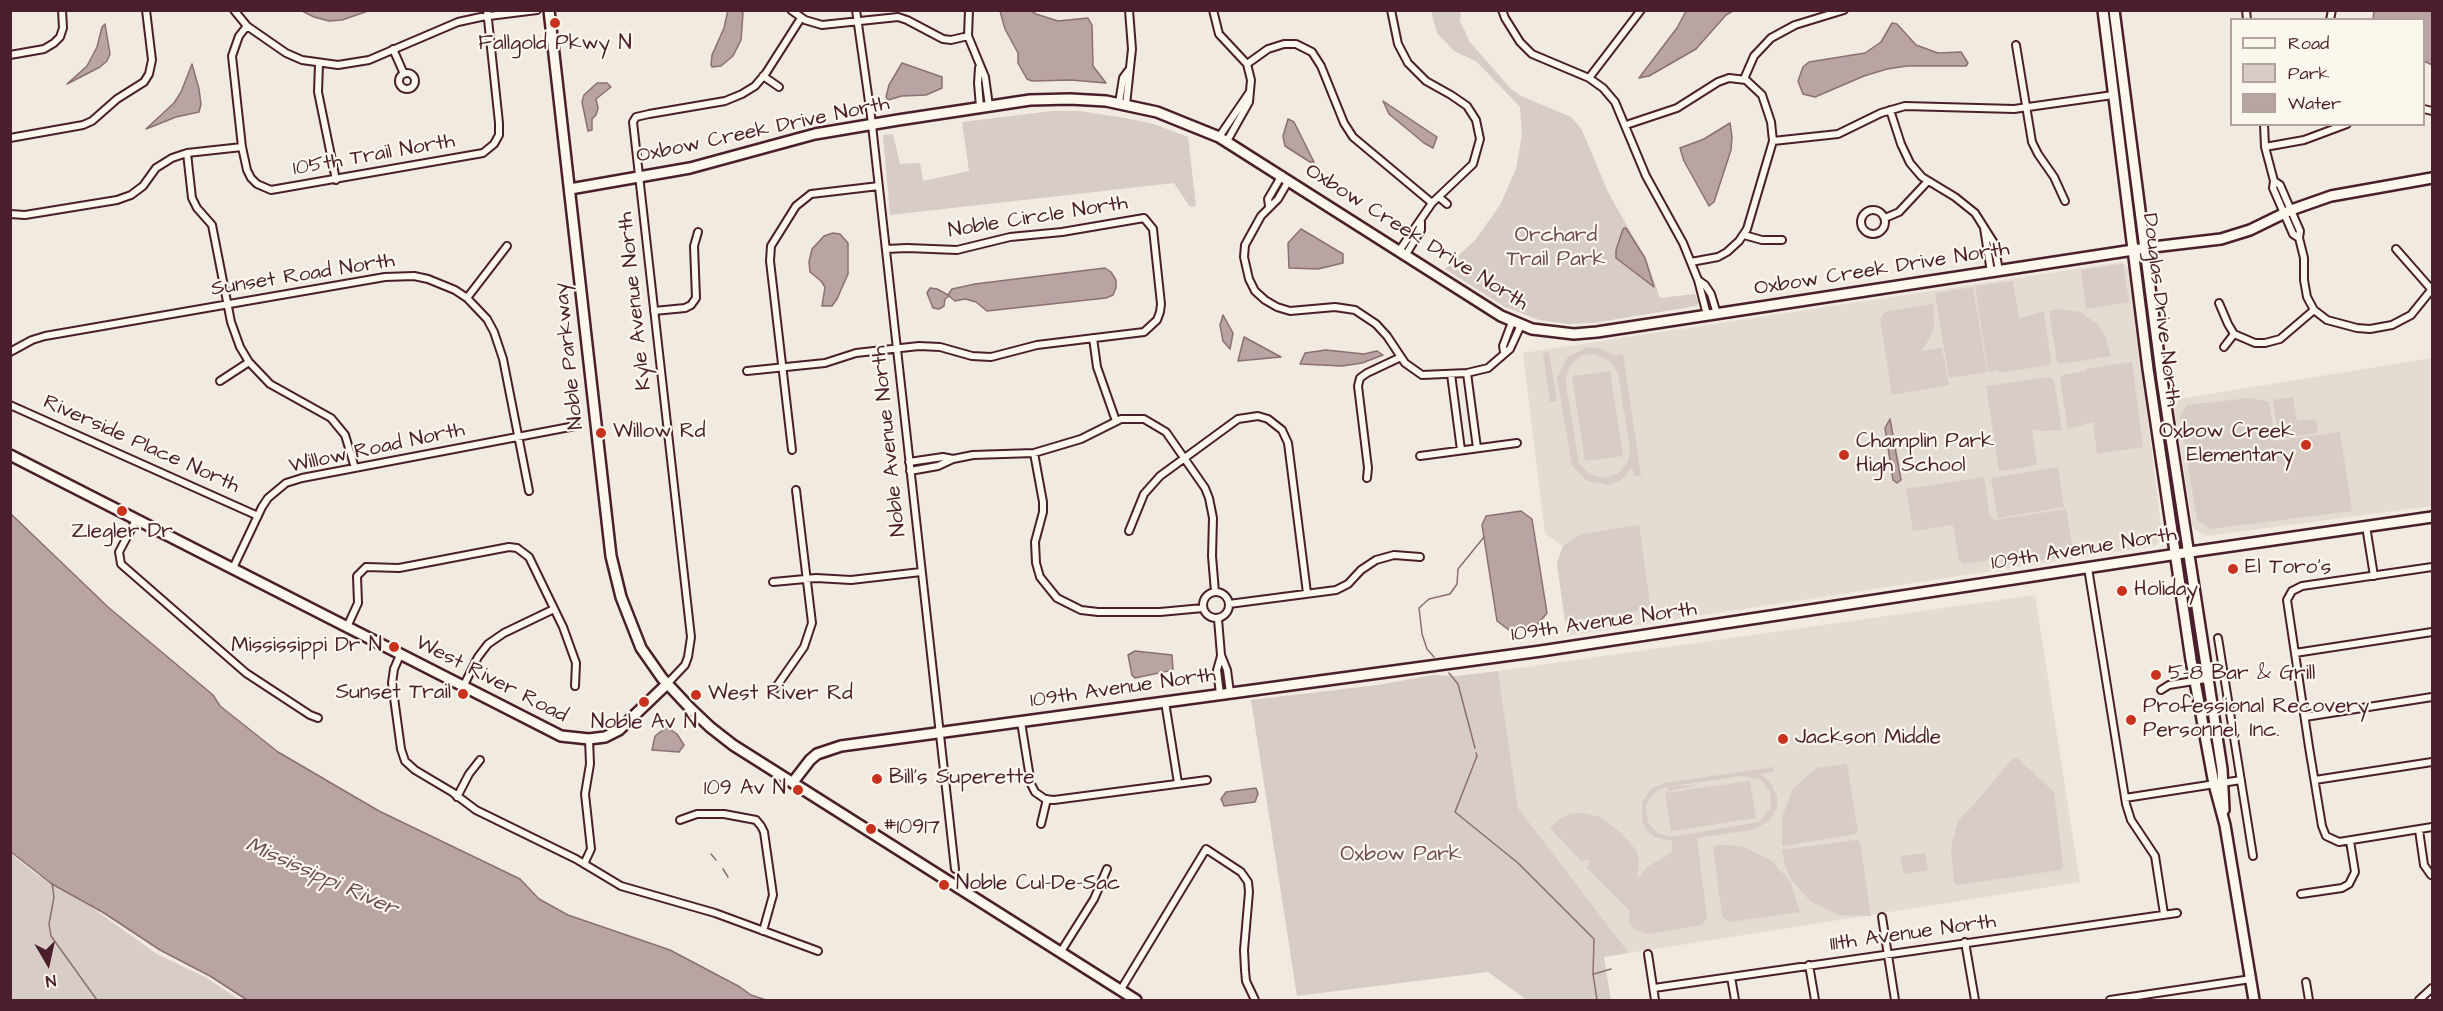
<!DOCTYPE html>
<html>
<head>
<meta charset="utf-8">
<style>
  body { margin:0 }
  #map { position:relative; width:2443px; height:1011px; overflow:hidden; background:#f0eae0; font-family:"Architects Daughter",sans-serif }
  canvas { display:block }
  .frame { position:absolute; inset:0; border:12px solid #4a1f2b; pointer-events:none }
  .legend { position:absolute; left:2230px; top:18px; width:195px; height:108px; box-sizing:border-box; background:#fbf7ec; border:2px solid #b4a19f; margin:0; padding:8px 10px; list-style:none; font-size:18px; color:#4a1f2b }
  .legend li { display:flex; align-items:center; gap:12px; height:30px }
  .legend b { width:30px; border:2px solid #b4a19f }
  .north { position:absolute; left:18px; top:933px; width:60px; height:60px; -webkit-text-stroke:4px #fbf7ec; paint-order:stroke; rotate:171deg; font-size:16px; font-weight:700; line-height:24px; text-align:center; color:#4a1f2b }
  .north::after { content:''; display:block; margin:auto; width:21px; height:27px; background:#4a1f2b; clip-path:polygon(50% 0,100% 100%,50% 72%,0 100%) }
</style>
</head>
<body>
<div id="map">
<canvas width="2443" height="1011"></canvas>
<div class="frame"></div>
<ul class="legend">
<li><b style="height:8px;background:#fbf7ec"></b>Road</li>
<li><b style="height:16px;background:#d8ccc6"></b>Park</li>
<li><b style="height:16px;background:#b8a4a2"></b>Water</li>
</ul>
<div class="north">N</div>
</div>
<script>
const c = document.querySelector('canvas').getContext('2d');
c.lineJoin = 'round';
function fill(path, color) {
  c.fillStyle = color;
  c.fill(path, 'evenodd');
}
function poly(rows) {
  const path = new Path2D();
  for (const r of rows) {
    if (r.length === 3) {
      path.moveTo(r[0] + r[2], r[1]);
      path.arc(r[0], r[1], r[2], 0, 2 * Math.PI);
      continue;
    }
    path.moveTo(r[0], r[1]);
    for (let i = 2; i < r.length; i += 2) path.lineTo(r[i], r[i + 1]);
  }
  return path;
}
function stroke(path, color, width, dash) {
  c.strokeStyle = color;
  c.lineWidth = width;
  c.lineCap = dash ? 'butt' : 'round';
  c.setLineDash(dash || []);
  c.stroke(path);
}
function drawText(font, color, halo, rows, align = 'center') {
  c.font = font + ' "Architects Daughter",sans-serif';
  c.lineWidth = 4.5;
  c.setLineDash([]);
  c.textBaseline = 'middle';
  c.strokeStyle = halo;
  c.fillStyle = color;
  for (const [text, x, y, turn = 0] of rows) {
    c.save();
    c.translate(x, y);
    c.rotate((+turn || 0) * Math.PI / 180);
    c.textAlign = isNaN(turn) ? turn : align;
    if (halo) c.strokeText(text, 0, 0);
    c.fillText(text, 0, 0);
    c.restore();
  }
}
fill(poly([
  [2122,262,2130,271,2162,535,2155,546,1567,636,1565,634,1567,631,1557,563,1563,546,1545,534,1523,353],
  [2432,358,2432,506,2206,536,2193,528,2173,400],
  [2035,595,2080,882,1629,953,1518,808,1498,671]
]), '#e4dbd2');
fill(poly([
  [1431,11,1461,11,1460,21,1470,42,1511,89,1521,96,1571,117,1582,130,1608,192,1647,261,1660,298,1695,294,1699,302,1696,306,1593,323,1569,324,1539,320,1505,307,1445,269,1476,239,1500,205,1516,169,1522,134,1520,107,1477,62,1454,51,1437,33],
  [1052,111,1079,111,1125,118,1154,124,1188,137,1196,206,1190,207,1174,183,890,215,883,135,893,134,900,164,920,163,923,181,969,171,962,122],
  [2123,264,2129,302,2086,309,2081,270],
  [2013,281,2019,319,2044,311,2051,361,2049,365,1999,373,1998,370,1988,372,1975,286],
  [1973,287,1987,372,1949,378,1935,293],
  [1933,304,1934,327,1930,338,1921,351,1942,348,1949,385,1892,395,1880,319,1885,312],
  [2059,309,2080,312,2098,325,2105,335,2111,356,2061,364,2057,361,2049,311],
  [1587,347,1599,348,1614,355,1623,354,1641,475,1634,476,1632,468,1621,480,1608,485,1587,481,1572,466,1557,377,1568,357],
  [1594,354,1610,361,1618,373,1630,449,1628,461,1623,468,1617,474,1603,478,1588,473,1579,463,1566,385,1566,376,1572,363,1583,355],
  [1549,352,1557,401,1550,402,1543,353],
  [2132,362,2143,447,2097,454,2093,422,2068,429,2060,379,2063,375,2086,371,2086,369],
  [1610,371,1623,456,1585,461,1572,376],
  [2050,377,2054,380,2062,430,2041,431,2032,429,2037,465,1999,471,1986,386],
  [2293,397,2297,421,2316,419,2318,433,2279,439,2273,400],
  [2250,398,2269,402,2275,441,2340,432,2352,511,2210,529,2197,520,2180,416,2187,405],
  [2058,467,2064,507,1998,518,1991,478],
  [1984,477,1990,517,1995,520,2066,509,2074,555,2003,566,2001,558,1964,564,1959,560,1953,525,1913,531,1906,489],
  [1639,525,1650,603,1645,610,1565,622,1557,563,1563,546,1581,534],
  [1498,671,1518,808,1629,953,1604,957,1611,1000,1527,1000,1488,972,1297,996,1251,700,1378,685,1433,675,1457,676],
  [2017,758,2054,792,2063,866,2061,870,1957,885,1954,881,1951,848,1958,821,1976,802,2012,759],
  [1847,764,1858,831,1855,834,1782,846,1782,817,1793,789,1816,768],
  [1774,767,1774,771,1760,774,1770,782,1777,796,1777,807,1769,821,1752,830,1697,838,1707,918,1702,925,1646,934,1633,928,1629,921,1629,910,1587,868,1590,861,1588,859,1582,862,1550,828,1558,820,1569,814,1584,813,1601,817,1620,832,1636,850,1639,862,1637,880,1647,867,1672,852,1672,841,1655,837,1647,831,1642,822,1642,802,1651,789,1665,783],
  [1741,776,1760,779,1770,791,1771,808,1759,822,1672,837,1659,834,1648,823,1646,805,1653,794,1660,789,1667,787,1668,791,1674,790,1699,785,1673,786],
  [1750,781,1756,818,1671,831,1665,793],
  [1855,840,1860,842,1871,916,1838,915,1810,901,1791,879,1785,865,1782,850],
  [1728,845,1744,847,1772,861,1791,883,1800,912,1729,922,1722,916,1713,846],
  [1925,853,1928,870,1904,874,1900,856],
  [11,854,36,874,94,909,157,954,207,978,240,1000,11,1000]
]), '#d8ccc6');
const water = poly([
  [728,10,741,11,743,13,741,40,733,56,721,66,712,67,711,65,712,55,724,28,728,10],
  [302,11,368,11,342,20,329,21,314,17,302,11],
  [1000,11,1031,11,1036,14,1058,21,1088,18,1092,25,1093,66,1106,83,1071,80,1032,81,1027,79,1018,63,1018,53,1005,29,1000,11],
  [1686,11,1733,11,1726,15,1696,49,1649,76,1639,78,1677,28,1686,11],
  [2374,11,2432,11,2432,65,2424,61,2424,20,2373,19,2374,11],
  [1892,23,1897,24,1916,45,1938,53,1961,52,1968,63,1966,66,1907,66,1887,69,1864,76,1815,97,1803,94,1798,81,1803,67,1809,62,1865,53,1881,42,1892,23],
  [105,24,110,54,107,61,100,67,67,84,87,66,97,47,102,27,105,24],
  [902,63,942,77,942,88,926,95,902,96,888,100,886,97,889,85,902,63],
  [192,64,199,89,201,104,199,112,176,117,146,129,174,103,181,92,192,64],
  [597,83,607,83,611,87,596,99,598,108,596,115,592,119,592,130,588,131,582,102,584,95,597,83],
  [1383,101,1437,137,1433,148,1424,143,1389,114,1383,101],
  [1288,119,1294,122,1314,162,1310,162,1285,146,1283,136,1288,119],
  [1730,123,1732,137,1731,150,1714,202,1709,206,1684,161,1680,148,1704,139,1730,123],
  [1626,228,1645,258,1654,287,1616,258,1616,250,1623,229,1626,228],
  [1301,229,1343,254,1343,263,1318,269,1289,268,1288,243,1301,229],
  [833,233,840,234,848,243,848,274,837,299,832,306,822,306,825,287,821,281,810,272,809,262,812,249,824,236,833,233],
  [1105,268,1111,272,1116,280,1116,288,1113,295,1106,298,987,311,976,302,965,299,955,301,949,296,945,299,944,306,939,309,933,308,927,293,930,288,937,289,948,295,952,289,975,284,1105,268],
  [1223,315,1233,333,1230,349,1223,341,1220,325,1223,315],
  [1244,337,1281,357,1238,361,1244,337],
  [1326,350,1364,354,1377,351,1383,355,1362,363,1342,366,1300,364,1305,353,1326,350],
  [1890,419,1901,480,1897,483,1893,480,1885,428,1890,419],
  [1521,511,1532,519,1547,613,1537,625,1509,630,1497,621,1482,525,1486,516,1521,511],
  [11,514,108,607,213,695,220,706,278,752,379,811,520,879,539,899,568,915,670,950,740,987,751,995,766,1000,247,1000,210,976,160,950,104,913,52,884,11,852,11,514],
  [1135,651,1172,655,1173,670,1135,678,1132,675,1128,655,1135,651],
  [667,727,677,734,684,745,679,752,652,750,655,736,667,727],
  [1256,788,1258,794,1255,802,1224,806,1221,799,1226,792,1256,788]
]);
fill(water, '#b8a4a2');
stroke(water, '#8c6f72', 1.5);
stroke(poly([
  [1434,657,1427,649,1422,634,1419,608,1429,599,1450,594,1457,584,1458,569,1484,537],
  [1449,673,1458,684,1475,748],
  [1476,753,1477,756,1455,812,1518,863,1594,939,1593,974,1597,1000],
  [711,854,716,860],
  [723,869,728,877],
  [52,883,54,897,49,924,51,936,97,1000],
  [1594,974,1611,969]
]), '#8c6f72', 1.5);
const street = poly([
  [234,10,247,26,286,53,302,60,338,65,369,60,458,22,481,17,537,10],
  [791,10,805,20,822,25,898,17,907,20,943,39,951,40,968,36],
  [856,10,871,116,955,869],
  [969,10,968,36,985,77,989,106],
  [1213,10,1219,34,1247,64,1251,80,1249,102,1227,141],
  [1391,10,1398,44,1408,63,1426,81,1451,95,1467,106,1476,120,1480,139,1473,164,1432,203,1399,251],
  [1502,10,1505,18,1520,42,1532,54,1589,78,1603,88,1615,102,1646,176,1683,243,1698,280,1707,315],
  [2246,10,2247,20],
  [2330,20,2332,10],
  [247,26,239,36,232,56,242,147,247,170,251,178,257,184,271,190,483,153,494,144,499,135,499,123,487,10],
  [2016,45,2032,142,2038,154,2054,177,2065,201],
  [393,49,404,74],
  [10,55,44,49,54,43,60,37,63,28,62,10],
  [319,64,318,92,336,180],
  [1247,64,1268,49,1284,44,1296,44,1312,52,1321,66,1344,123,1353,137,1432,203],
  [979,68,978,83,980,107],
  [407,81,8],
  [763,76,779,87],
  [1589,78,1641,10],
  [1744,79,1754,56,1771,38,1795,25,1844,10],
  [1119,103,1123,78,1128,71],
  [1126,105,1132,49,1129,10],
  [2424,109,2432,111],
  [1890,110,1901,144,1910,163,1922,177,1955,197,1975,213,1994,243,1999,271],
  [2264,124,2265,147,2274,181,2273,188,2293,234,2299,238],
  [1626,125,1677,108,1718,82,1729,78,1746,80,1762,95,1771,122,1773,141,1747,229,1739,241,1727,252,1718,257,1691,262],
  [1219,137,1249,93],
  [10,138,83,125,92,121,117,99,144,82,149,74,152,60,146,10],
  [1773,141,1838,134,1881,113,1905,106,2014,109,2113,95],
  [2265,147,2304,140,2347,124],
  [187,153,192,198,197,208,212,225,231,322,240,347,249,362,270,384,331,418,345,435,355,468],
  [1289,180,1278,199,1261,216,1245,245,1244,257,1249,279,1255,291,1265,300,1277,307,1290,311,1335,307,1355,310,1376,324,1387,336,1405,363,1422,375,1467,373,1488,368,1510,349,1521,325],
  [2274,181,2280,185,2300,231,2299,238,2304,258,2304,280,2307,297,2314,310,2327,320,2357,328,2370,329,2392,325,2411,315,2432,289],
  [1439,197,1447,204],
  [1269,206,1268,199,1282,175],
  [1873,222,12],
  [10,214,25,215,117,200,131,195,143,186,156,168,172,158,187,153,242,147],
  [1885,218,1899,212,1928,181],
  [1984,228,1991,272],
  [1744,235,1762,240,1782,240],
  [2396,249,2432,290],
  [1405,256,1421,230,1421,222],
  [1698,280,1705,285,1711,294,1717,314],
  [467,298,507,246],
  [2219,303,2228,324,2234,334,2255,343,2265,343,2280,339,2314,310],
  [654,311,685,308,691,305,696,298,694,246,698,232],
  [1093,338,1097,367,1116,421],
  [2224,347,2234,334],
  [10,352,32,340,45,336,385,277,414,276,428,279,455,290,467,298,487,319,494,332,503,359,529,491],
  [1504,352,1503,346,1512,322],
  [747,371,825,363,856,353,919,346,940,347,972,356,991,357,1037,345,1144,332,1157,320,1160,312,1161,304,1153,229,1144,218,1062,232,1010,237,957,250,907,248,886,249],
  [1467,373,1477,448],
  [1451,374,1461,450],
  [220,381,249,362],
  [10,405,258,516],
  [792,450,770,261,771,246,796,206,811,194,879,186],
  [1034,453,1043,502,1043,512,1035,542,1036,563,1040,577,1057,598,1081,610,1098,612,1160,612,1203,608],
  [1420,456,1517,443],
  [909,462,943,457,953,459],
  [910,471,938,466,953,459,973,455,1034,453,1081,439,1121,419,1144,419,1166,432,1205,488,1209,498,1213,518,1212,556,1215,592],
  [1367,478,1368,468,1358,386,1360,378,1367,373,1401,357],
  [136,520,119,552,121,564,246,673,310,715,318,718],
  [2366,526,2374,576],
  [1129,531,1144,494,1160,476,1238,419,1258,416,1268,419,1282,430,1288,443,1307,593],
  [2432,567,2302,586,2292,591,2287,600,2309,747,2322,826,2326,836,2339,842,2432,827],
  [233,568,262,507,268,498,286,483,302,478,575,426],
  [2088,568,2126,804,2131,820,2155,856,2164,914],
  [773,582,816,578,851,580,921,572],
  [1216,605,13],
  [1229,604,1336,590,1348,584,1361,570,1376,560,1394,555,1420,557],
  [1218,619,1221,655,1227,670,1230,693],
  [347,627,358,603,357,576,366,567,399,568,509,547,517,548,529,557,563,627,576,663,575,686],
  [2218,638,2253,856],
  [2295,653,2432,632],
  [400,655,394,669,392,683,401,749,405,761,415,770,452,792,476,810,576,859,621,886,715,913,818,951],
  [667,684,685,665,688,657,691,637,633,122,636,117,649,114,725,101,742,94,755,86,766,73,801,18],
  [463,687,478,657,488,644,504,633,554,609],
  [774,690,804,647,812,623,796,490],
  [2161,690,2169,685,2206,679],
  [1220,694,1217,670,1221,656],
  [1165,702,1178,783],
  [2305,717,2432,697],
  [1021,722,1031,784,1035,792,1045,799,1054,800,1207,780],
  [2315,780,2432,762],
  [457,797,469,774,480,760],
  [2125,798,2241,780],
  [680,820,697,814,724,814,756,820,761,826,764,832,773,895,763,931],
  [1041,824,1047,799],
  [2419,830,2424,865,2431,875],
  [584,864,591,849,585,794,590,764,589,739],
  [2301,894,2342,888,2349,884,2355,872,2350,841],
  [1882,917,1895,1000],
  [1965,942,1975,1000],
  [1060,953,1094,899,1107,869],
  [1648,954,1655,1000],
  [1809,965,1815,1000],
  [1731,977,1735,1000],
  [2306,982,2309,1000],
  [1654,988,2177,913],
  [1120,991,1206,849,1241,872,1248,882,1249,892,1244,950,1245,970,1246,981,1255,1000],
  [2110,1000,2251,979],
  [2419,1000,2432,988]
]);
const secondary = poly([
  [549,10,611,556,621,597,641,648,662,678,690,708,710,727,733,745,1136,1000],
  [2103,10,2148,369,2191,660,2214,784,2225,825,2254,1000],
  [2114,10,2162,380,2222,769,2224,810],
  [570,189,690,168,815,134,898,120,1030,100,1070,99,1106,101,1157,112,1219,137,1501,316,1532,329,1574,334,1597,332,2153,247,2221,239,2250,230,2291,210,2331,196,2432,178],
  [10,455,561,736,589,739,605,737,619,730,667,684],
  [793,782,810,760,817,754,841,746,1541,651,2197,551,2432,517]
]);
stroke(street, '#4a1f2b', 10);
stroke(secondary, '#4a1f2b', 14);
stroke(street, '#fbf7ec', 6);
stroke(secondary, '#fbf7ec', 9);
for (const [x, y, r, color] of [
  [555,23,6,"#c8321e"],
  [601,433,6,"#c8321e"],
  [2306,445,6,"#c8321e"],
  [1844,455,6,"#c8321e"],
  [122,511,6,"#c8321e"],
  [2233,569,6,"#c8321e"],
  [2122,591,6,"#c8321e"],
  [394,647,6,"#c8321e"],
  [2156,675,6,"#c8321e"],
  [463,694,6,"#c8321e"],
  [696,695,6,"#c8321e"],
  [644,702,6,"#c8321e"],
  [2131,720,6,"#c8321e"],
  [1783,739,6,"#c8321e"],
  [877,779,6,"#c8321e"],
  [798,790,6,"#c8321e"],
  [871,829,6,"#c8321e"],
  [944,885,6,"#c8321e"]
]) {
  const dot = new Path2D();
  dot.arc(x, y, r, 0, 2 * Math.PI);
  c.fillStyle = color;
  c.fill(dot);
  stroke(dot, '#fbf7ec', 2);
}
drawText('21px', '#4a1f2b', '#fbf7ec', [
  ["Fallgold Pkwy N",555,45,"center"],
  ["Willow Rd",613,433],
  ["Oxbow Creek",2294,433,"right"],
  ["Elementary",2294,457,"right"],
  ["Champlin Park",1856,443],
  ["High School",1856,467],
  ["ZIegler Dr",122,533,"center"],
  ["El Toro's",2245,569],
  ["Holiday",2134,591],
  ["Mississippi Dr N",382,647,"right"],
  ["5-8 Bar & Grill",2168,675],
  ["Sunset Trail",451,694,"right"],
  ["West River Rd",708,695],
  ["Professional Recovery",2143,708],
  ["Personnel, Inc.",2143,732],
  ["Noble Av N",644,724,"center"],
  ["Jackson Middle",1795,739],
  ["Bill's Superette",889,779],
  ["109 Av N",786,790,"right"],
  ["#10917",883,829],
  ["Noble Cul-De-Sac",956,885]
], 'left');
drawText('21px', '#4a1f2b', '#fbf7ec', [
  ["Oxbow Creek Drive North",763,131,-12],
  ["105th Trail North",374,156,-10],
  ["Noble Circle North",1038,218,-9],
  ["Oxbow Creek Drive North",1416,238,32],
  ["Oxbow Creek Drive North",1882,270,-9],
  ["Sunset Road North",303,276,-9],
  ["Kyle Avenue North",636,301,-96],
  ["Douglas Drive North",2160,310,83],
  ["Noble Parkway",570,356,-96],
  ["Noble Avenue North",890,441,-96],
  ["Riverside Place North",141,445,24],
  ["Willow Road North",377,449,-12],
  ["109th Avenue North",2084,550,-9],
  ["109th Avenue North",1604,623,-8],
  ["West River Road",491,680,27],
  ["109th Avenue North",1123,689,-8],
  ["111th Avenue North",1913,934,-8]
]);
drawText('21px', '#6e4a52', '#fbf7ec', [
  ["Orchard",1556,237],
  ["Trail Park",1556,261],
  ["Oxbow Park",1401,856]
]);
drawText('italic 22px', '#704e55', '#fbf7ec', [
  ["Mississippi River",321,878,24]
]);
</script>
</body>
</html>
